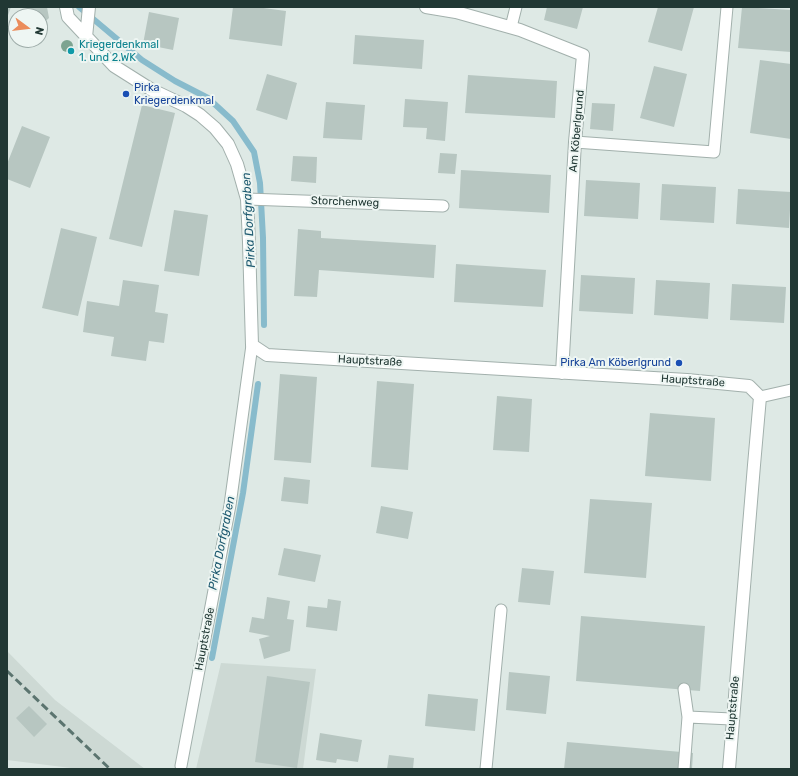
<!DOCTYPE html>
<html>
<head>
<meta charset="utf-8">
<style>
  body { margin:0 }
  #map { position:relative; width:798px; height:776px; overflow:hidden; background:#dee9e5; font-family:Rubik,sans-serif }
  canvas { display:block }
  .frame { position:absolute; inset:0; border:8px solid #213834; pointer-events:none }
  .north { position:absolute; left:8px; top:8px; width:40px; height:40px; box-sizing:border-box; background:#eef6f3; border:1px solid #9caaa7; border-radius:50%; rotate:105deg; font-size:11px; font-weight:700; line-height:16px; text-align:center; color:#213834 }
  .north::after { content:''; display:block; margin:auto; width:14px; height:18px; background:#eb8c5b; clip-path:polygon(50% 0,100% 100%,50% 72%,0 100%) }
</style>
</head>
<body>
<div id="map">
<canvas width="798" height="776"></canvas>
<div class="frame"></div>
<div class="north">N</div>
</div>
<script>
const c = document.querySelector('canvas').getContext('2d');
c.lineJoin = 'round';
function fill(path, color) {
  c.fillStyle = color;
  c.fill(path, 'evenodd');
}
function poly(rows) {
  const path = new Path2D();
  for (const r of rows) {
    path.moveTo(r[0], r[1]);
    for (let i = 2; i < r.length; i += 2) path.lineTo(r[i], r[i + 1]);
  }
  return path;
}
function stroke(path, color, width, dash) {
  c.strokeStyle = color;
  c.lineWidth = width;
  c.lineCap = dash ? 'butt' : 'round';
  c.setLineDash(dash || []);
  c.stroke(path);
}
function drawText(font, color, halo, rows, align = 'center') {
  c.font = font + ' Rubik,sans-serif';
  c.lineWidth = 4;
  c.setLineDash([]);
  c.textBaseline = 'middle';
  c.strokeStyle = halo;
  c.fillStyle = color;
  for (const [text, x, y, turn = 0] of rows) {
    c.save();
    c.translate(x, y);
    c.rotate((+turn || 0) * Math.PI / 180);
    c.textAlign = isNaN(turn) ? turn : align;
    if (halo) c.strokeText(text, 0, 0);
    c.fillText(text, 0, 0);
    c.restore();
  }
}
fill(poly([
  [7,651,55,700,145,769,79,769,7,760],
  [221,663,316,669,303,769,196,769]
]), '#cdd9d4');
stroke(poly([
  [79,7,142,60,175,81,208,98,233,121,254,152,260,183,263,238,264,325],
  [212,658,243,493,258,384]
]), '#8bc', 6);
fill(poly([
  [7,7,11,7,7,18],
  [26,7,47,7,49,18,40,26,40,16,26,16,23,12,27,8],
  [233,7,256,7,286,11,282,46,229,39],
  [547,7,583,7,577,29,544,20],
  [658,7,694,7,682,51,648,42],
  [742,7,791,10,791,52,738,48],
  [149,12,179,18,173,50,143,44],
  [355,35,424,40,422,69,353,64],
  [760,60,791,64,791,139,750,133],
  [654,66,687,74,674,127,640,118],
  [267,74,297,83,287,120,256,110],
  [468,75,557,81,555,118,465,113],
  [405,99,448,102,445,141,426,139,427,128,403,127],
  [326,102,365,105,362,140,323,138],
  [592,103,615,104,613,131,590,129],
  [142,105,175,113,142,247,109,239],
  [22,126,50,137,30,188,7,179,7,164],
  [440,153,457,154,455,174,438,173],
  [293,156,317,157,316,183,291,181],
  [461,170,551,175,549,213,459,208],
  [586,180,640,183,638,219,584,216],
  [662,184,716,187,714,223,660,220],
  [738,189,791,192,789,228,736,224],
  [174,210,208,215,199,276,164,271],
  [61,228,97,237,78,316,42,308],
  [298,229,321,231,321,238,436,245,434,278,319,270,317,297,294,296],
  [456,264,546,270,543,307,454,302],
  [581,275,635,278,633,314,579,311],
  [123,280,159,285,155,312,168,314,164,343,149,341,146,361,111,356,114,337,83,332,87,301,119,306],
  [656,280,710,283,708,319,654,315],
  [732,284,786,287,784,323,730,320],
  [280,374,317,377,311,463,274,460],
  [377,381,414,384,408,470,371,467],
  [497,396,532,399,529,452,493,450],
  [650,413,715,418,711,481,645,476],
  [284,477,310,480,308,504,281,501],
  [590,499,652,503,646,578,584,573],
  [381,506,413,512,408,539,376,533],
  [284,548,321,555,315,582,278,575],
  [522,568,554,571,550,605,518,602],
  [267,597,290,601,287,619,294,620,290,651,264,659,259,639,270,636,249,632,252,617,264,619],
  [328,599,341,601,337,631,306,627,308,606,327,608],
  [581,616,705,626,700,691,576,681],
  [509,672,550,676,546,714,506,710],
  [267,676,310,682,297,768,255,762],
  [428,694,478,699,475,731,425,726],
  [29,706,47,724,34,737,16,718],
  [320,733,362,740,358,762,337,759,336,763,316,760],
  [567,742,693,753,692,769,564,769],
  [389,755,414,758,413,769,387,769]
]), '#b7c6c1');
const service = poly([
  [511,27,516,7],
  [575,142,714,152,727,7],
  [247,199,443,206],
  [760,397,791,390],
  [688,717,732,719],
  [181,766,230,505,252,345],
  [486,769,501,610],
  [684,769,688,717,684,689]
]);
const minor = poly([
  [66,7,68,17,114,66,152,90,186,106,200,115,215,128,228,144,237,164,247,199,249,242,252,345,267,355,687,380,749,386,760,397,754,465,729,769],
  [426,7,456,12,520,30,583,55,575,142,562,373],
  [86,37,89,7]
]);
stroke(service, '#a2b0ac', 13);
stroke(minor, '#a2b0ac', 14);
stroke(service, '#fff', 11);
stroke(minor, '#fff', 12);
stroke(poly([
  [7,671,110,769]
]), '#5b746f', 3, [8, 4]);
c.fillStyle = '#7da491';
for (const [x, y] of [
  [67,46]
]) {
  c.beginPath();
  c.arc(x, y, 6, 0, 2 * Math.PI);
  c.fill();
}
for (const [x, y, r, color] of [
  [71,51,4,"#0f9aa8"],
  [126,94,4,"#1a4fb4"],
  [679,363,4,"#1a4fb4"]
]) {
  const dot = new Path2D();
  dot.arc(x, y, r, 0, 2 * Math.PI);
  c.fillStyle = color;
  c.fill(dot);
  stroke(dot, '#eef6f3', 1.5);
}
drawText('11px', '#0d838f', '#eef6f3', [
  ["Kriegerdenkmal",79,45],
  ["1. und 2.WK",79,58]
], 'left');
drawText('11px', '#164399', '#eef6f3', [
  ["Pirka",134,88],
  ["Kriegerdenkmal",134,101],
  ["Pirka Am Köberlgrund",671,363,"right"]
], 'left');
drawText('11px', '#213834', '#eef6f3', [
  ["Am Köberlgrund",577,131,-85],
  ["Storchenweg",345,202,2],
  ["Hauptstraße",370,361,3],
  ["Hauptstraße",693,381,4],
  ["Hauptstraße",205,639,-79],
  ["Hauptstraße",733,708,-85]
]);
drawText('italic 12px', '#1e5a70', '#eef6f3', [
  ["Pirka Dorfgraben",249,220,-93],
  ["Pirka Dorfgraben",222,543,-79]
]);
</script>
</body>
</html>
